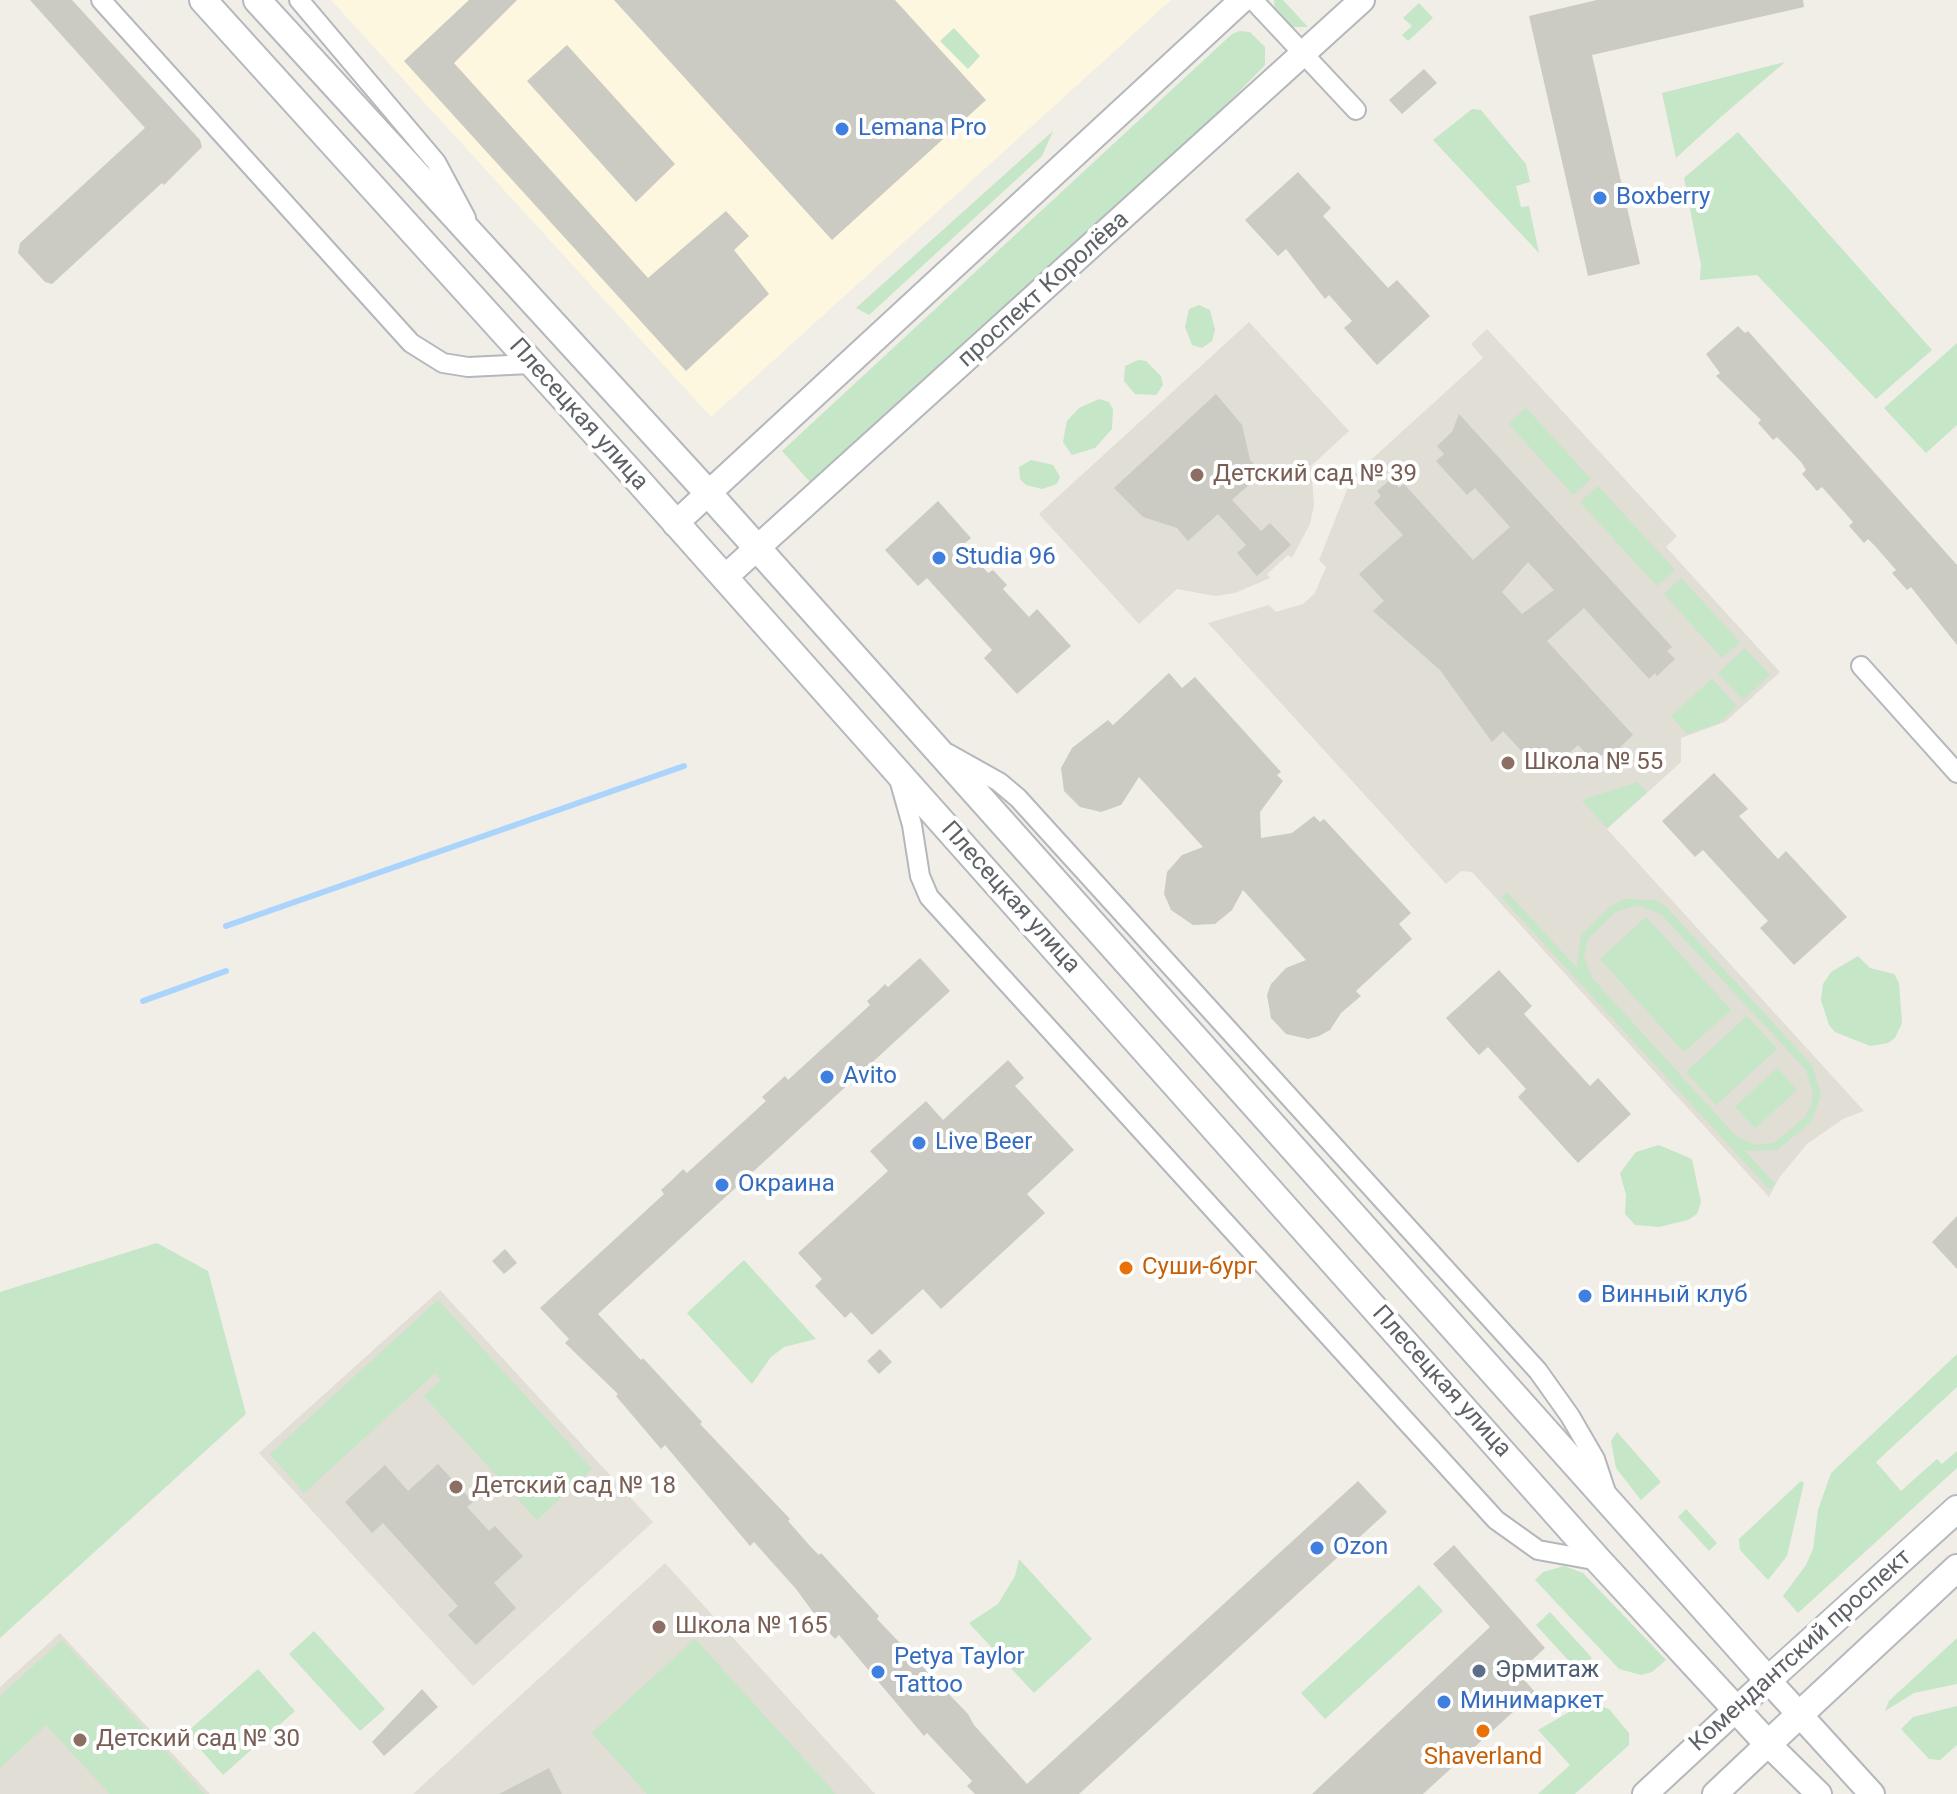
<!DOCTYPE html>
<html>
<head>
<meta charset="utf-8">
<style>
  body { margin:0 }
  canvas { display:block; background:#f0eee7 }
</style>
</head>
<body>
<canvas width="1957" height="1794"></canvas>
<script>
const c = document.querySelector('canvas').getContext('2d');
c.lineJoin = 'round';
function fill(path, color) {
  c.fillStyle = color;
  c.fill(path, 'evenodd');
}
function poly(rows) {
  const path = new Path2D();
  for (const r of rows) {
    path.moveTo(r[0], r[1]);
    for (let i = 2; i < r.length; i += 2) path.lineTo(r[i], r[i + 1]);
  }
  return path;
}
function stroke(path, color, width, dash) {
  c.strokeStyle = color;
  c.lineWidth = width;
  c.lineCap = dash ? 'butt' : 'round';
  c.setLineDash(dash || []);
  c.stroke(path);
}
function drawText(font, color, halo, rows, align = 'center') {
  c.font = font + ' Roboto,sans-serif';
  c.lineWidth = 8;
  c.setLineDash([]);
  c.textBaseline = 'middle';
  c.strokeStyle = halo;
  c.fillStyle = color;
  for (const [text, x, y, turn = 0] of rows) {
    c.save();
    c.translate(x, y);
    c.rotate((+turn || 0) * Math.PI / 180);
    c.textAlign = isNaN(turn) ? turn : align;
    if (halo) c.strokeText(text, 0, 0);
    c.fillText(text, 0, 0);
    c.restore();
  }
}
fill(poly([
  [331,0,1171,0,711,417]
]), '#fdf7df');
fill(poly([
  [1249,322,1349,431,1311,466,1314,505,1310,524,1292,558,1288,555,1267,574,1270,578,1235,593,1215,596,1177,589,1139,624,1039,514],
  [1487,329,1677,536,1666,547,1780,672,1725,722,1681,738,1681,762,1607,829,1864,1111,1843,1119,1807,1144,1779,1178,1769,1197,1472,872,1461,871,1446,884,1208,623,1269,605,1276,612,1303,604,1315,593,1326,567,1319,560,1352,477,1483,358,1471,344],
  [440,1290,653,1522,473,1686,259,1453],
  [665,1563,875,1794,413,1794],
  [60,1633,210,1794,0,1794,0,1687]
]), '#e0ded5');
fill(poly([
  [1274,0,1283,0,1308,27,1289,27,1275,12],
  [1419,3,1433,18,1408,41,1402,35,1412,26,1403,18],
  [954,28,980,56,968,69,940,41],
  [1240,31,1250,32,1265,47,1265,65,1199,133,810,482,782,451,1232,34],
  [1785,62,1722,116,1676,158,1662,93],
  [1472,109,1481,110,1526,164,1530,182,1516,186,1521,207,1529,206,1539,253,1433,140],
  [1053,131,1042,156,869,315,856,308],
  [1738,132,1932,350,1876,399,1757,275,1700,280,1701,265,1684,178],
  [1199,305,1210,310,1215,330,1212,341,1202,348,1192,345,1185,327,1189,309],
  [1957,343,1957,425,1926,453,1884,408],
  [1138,360,1146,361,1161,376,1163,385,1156,395,1135,394,1124,381,1125,366],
  [1099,399,1109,402,1113,409,1112,429,1095,448,1072,455,1063,442,1067,421,1079,408],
  [1526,408,1591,479,1573,495,1509,424],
  [1031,460,1053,465,1060,477,1057,484,1042,489,1026,485,1020,479,1019,467],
  [1598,486,1675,570,1657,586,1580,502],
  [1681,578,1740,642,1722,658,1664,594],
  [1745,648,1770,675,1743,700,1718,673],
  [1712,679,1737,706,1719,723,1687,734,1671,716],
  [1637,782,1647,792,1607,828,1582,800],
  [1507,892,1577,968,1581,935,1611,906,1624,899,1655,900,1667,908,1812,1065,1821,1094,1811,1122,1777,1150,1745,1151,1775,1184,1769,1189,1501,897],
  [1639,905,1662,915,1806,1070,1813,1093,1811,1106,1805,1117,1774,1143,1756,1145,1736,1136,1592,978,1584,957,1588,939,1615,912],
  [1646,917,1731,1010,1684,1052,1600,959],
  [1858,956,1870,968,1894,974,1899,983,1902,1023,1895,1038,1888,1043,1870,1046,1835,1032,1829,1025,1821,1000,1823,984,1831,972],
  [1747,1016,1777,1049,1716,1105,1686,1072],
  [1777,1068,1797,1090,1755,1128,1735,1107],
  [1659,1145,1692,1159,1701,1202,1697,1214,1688,1220,1659,1227,1635,1225,1625,1214,1626,1195,1620,1173,1636,1152],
  [157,1243,208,1271,246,1414,0,1638,0,1292],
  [744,1260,816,1339,784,1347,771,1357,752,1384,687,1313],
  [438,1300,592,1469,537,1520,424,1396,441,1380,435,1373,304,1493,270,1454],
  [1957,1354,1957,1387,1876,1462,1901,1491,1937,1459,1942,1464,1957,1451,1957,1468,1798,1613,1783,1596,1806,1565,1813,1549,1818,1510,1831,1473],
  [1617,1432,1661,1482,1641,1500,1616,1468,1611,1441],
  [1801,1481,1804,1483,1787,1556,1768,1580,1740,1550,1739,1539],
  [1686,1509,1717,1543,1709,1551,1678,1517],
  [1019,1559,1092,1639,1034,1693,969,1623,998,1604,1015,1576],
  [1564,1566,1583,1573,1666,1660,1652,1672,1641,1675,1619,1669,1535,1580,1543,1572],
  [1419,1585,1443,1611,1325,1719,1301,1693],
  [1550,1612,1592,1658,1578,1671,1536,1625],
  [314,1631,385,1709,360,1731,289,1654],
  [1957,1638,1957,1684,1914,1693,1885,1711,1889,1701],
  [695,1639,835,1793,835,1794,647,1794,592,1733],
  [62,1640,205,1794,110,1794,46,1725,0,1768,0,1696],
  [258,1669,295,1711,223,1775,186,1733],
  [1597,1705,1609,1709,1629,1733,1629,1745,1575,1794,1538,1794,1570,1765,1538,1730,1571,1711],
  [1957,1706,1957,1745,1940,1760,1929,1759,1901,1729,1913,1717]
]), '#c5e6c7');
stroke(poly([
  [226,926,684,766],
  [143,1001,226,971]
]), '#abd4fc', 6);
fill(poly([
  [30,0,72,0,200,140,202,147,164,185,162,183,52,284,45,282,18,253,20,243,145,128],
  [469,0,517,0,454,63,648,278,726,211,749,236,734,250,769,294,686,371,404,61],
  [614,0,895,0,986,100,832,240],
  [1597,0,1803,0,1804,7,1592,55,1640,264,1588,276,1529,16],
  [567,45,675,164,636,202,527,81],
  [1424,69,1437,83,1402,114,1389,100],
  [1298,172,1331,208,1323,216,1388,288,1397,280,1430,316,1377,365,1344,328,1352,321,1329,295,1325,299,1286,249,1278,256,1245,220],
  [1738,326,1745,333,1748,331,1957,565,1957,645,1911,587,1907,590,1892,573,1896,570,1875,546,1868,539,1864,543,1849,526,1853,522,1822,487,1817,491,1802,474,1806,470,1801,462,1777,437,1773,440,1758,423,1761,420,1716,376,1720,373,1706,354],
  [1216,394,1242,425,1250,460,1262,473,1232,500,1261,531,1270,523,1291,545,1257,576,1237,553,1246,545,1218,514,1188,541,1177,528,1143,517,1114,488],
  [1459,414,1672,647,1667,651,1675,659,1657,676,1655,673,1649,679,1584,608,1547,641,1633,735,1617,750,1612,764,1603,754,1594,762,1578,745,1551,770,1535,752,1528,758,1503,731,1492,742,1440,670,1373,611,1384,601,1359,574,1403,535,1374,503,1381,496,1377,491,1391,479,1399,488,1404,484,1473,560,1510,527,1475,488,1467,495,1436,461,1444,454,1437,446,1452,432],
  [1528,562,1554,590,1522,614,1502,592],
  [938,501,971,538,963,545,988,573,993,570,1007,585,1003,589,1029,617,1037,609,1071,646,1017,694,984,658,992,650,927,578,918,586,885,550],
  [1169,673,1182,688,1195,677,1281,772,1277,775,1283,781,1260,812,1261,838,1292,833,1314,816,1320,822,1324,819,1411,913,1399,924,1412,939,1356,991,1361,996,1341,1013,1330,1030,1319,1036,1308,1039,1286,1034,1271,1018,1267,995,1271,984,1286,968,1306,960,1243,890,1232,910,1215,924,1193,925,1171,910,1164,894,1167,872,1182,855,1203,847,1139,777,1121,805,1101,812,1080,807,1064,791,1061,768,1072,748,1108,720,1113,725],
  [1714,773,1748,809,1739,816,1778,859,1786,851,1847,917,1794,965,1760,928,1768,921,1703,850,1695,857,1662,821],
  [920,958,950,991,598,1314,641,1360,643,1358,702,1422,700,1424,790,1519,788,1521,810,1546,819,1555,821,1553,879,1616,877,1619,968,1714,974,1725,1027,1784,1358,1481,1387,1512,1079,1794,975,1794,967,1786,972,1781,927,1733,924,1736,839,1635,835,1639,824,1627,796,1589,754,1542,750,1546,665,1445,661,1449,616,1396,618,1394,565,1343,569,1339,540,1308,664,1194,661,1190,672,1180,683,1169,687,1173,766,1101,762,1097,773,1087,785,1076,788,1080,870,1005,867,1001,876,993,885,984,888,987],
  [1499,970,1532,1006,1524,1014,1590,1086,1598,1078,1631,1114,1578,1163,1518,1097,1526,1089,1488,1047,1479,1055,1446,1018],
  [1008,1060,1024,1078,1015,1086,1074,1150,1027,1194,1045,1213,941,1309,923,1289,872,1335,851,1312,845,1318,815,1286,822,1279,798,1253,888,1171,870,1151,926,1101,943,1120],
  [1957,1216,1957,1269,1932,1242],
  [505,1249,517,1263,504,1274,492,1261],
  [880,1349,892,1362,879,1374,867,1361],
  [438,1464,473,1502,467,1507,489,1531,495,1526,523,1556,494,1583,516,1608,476,1645,448,1615,458,1606,383,1523,372,1533,345,1502,385,1465,408,1491],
  [1454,1545,1545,1648,1518,1673,1535,1692,1423,1794,1312,1794,1490,1627,1433,1564],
  [422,1689,438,1707,384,1756,372,1742],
  [549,1768,562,1794,499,1794]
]), '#cbcac3');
const minor = poly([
  [101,0,411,343,443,363,468,367,530,364],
  [299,0,436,162,466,218],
  [1253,0,1356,110],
  [1861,666,1957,773],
  [949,754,999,782,1018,798,1538,1371,1570,1416,1595,1459,1607,1495],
  [899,779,912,825,920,876,929,897,1496,1520,1538,1550,1599,1561]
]);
const tertiary = poly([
  [675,524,1242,0],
  [724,578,1362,0],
  [1645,1794,1768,1680,1872,1794],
  [1715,1794,1768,1744,1819,1794]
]);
const secondary = poly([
  [203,0,636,478,1599,1561,1768,1744,1957,1568],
  [257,0,709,494,1768,1680,1957,1509]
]);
stroke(minor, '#b4b7bb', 22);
stroke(tertiary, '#b4b7bb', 28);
stroke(secondary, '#b5b9be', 30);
stroke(minor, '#fff', 18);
stroke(tertiary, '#fff', 24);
stroke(secondary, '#fff', 26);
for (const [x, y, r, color] of [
  [842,129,8,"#3f7fe0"],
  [1600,198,8,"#3f7fe0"],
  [1197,475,8,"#8d6e63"],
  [939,558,8,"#3f7fe0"],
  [1508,763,8,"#8d6e63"],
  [827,1077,8,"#3f7fe0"],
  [919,1143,8,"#3f7fe0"],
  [722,1185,8,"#3f7fe0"],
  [1126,1268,8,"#e8710a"],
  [1585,1296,8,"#3f7fe0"],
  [456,1487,8,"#8d6e63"],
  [1317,1548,8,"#3f7fe0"],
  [659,1627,8,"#8d6e63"],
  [1479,1671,8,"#5c6f8a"],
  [878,1672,8,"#3f7fe0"],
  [1444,1702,8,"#3f7fe0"],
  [1483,1731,8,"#e8710a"],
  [80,1740,8,"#8d6e63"]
]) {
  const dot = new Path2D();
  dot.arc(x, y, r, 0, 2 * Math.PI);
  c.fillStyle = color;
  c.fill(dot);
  stroke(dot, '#fff', 3);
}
drawText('24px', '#366cbe', '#fff', [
  ["Lemana Pro",858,129],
  ["Boxberry",1616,198],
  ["Studia 96",955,558],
  ["Avito",843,1077],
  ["Live Beer",935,1143],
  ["Окраина",738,1185],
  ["Винный клуб",1601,1296],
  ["Ozon",1333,1548],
  ["Petya Taylor",894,1658],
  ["Tattoo",894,1686],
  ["Минимаркет",1460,1702]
], 'left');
drawText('24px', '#5e6267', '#fff', [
  ["проспект Королёва",1044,290,-42],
  ["Плесецкая улица",578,415,48],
  ["Плесецкая улица",1010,898,48],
  ["Плесецкая улица",1441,1382,48],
  ["Комендантский проспект",1801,1651,-42]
]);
drawText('24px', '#785e54', '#fff', [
  ["Детский сад № 39",1213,475],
  ["Школа № 55",1524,763],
  ["Детский сад № 18",472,1487],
  ["Школа № 165",675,1627],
  ["Детский сад № 30",96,1740]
], 'left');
drawText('24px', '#c56008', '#fff', [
  ["Суши-бург",1142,1268],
  ["Shaverland",1483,1758,"center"]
], 'left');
drawText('24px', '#4e5e75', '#fff', [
  ["Эрмитаж",1495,1671]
], 'left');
</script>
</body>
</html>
